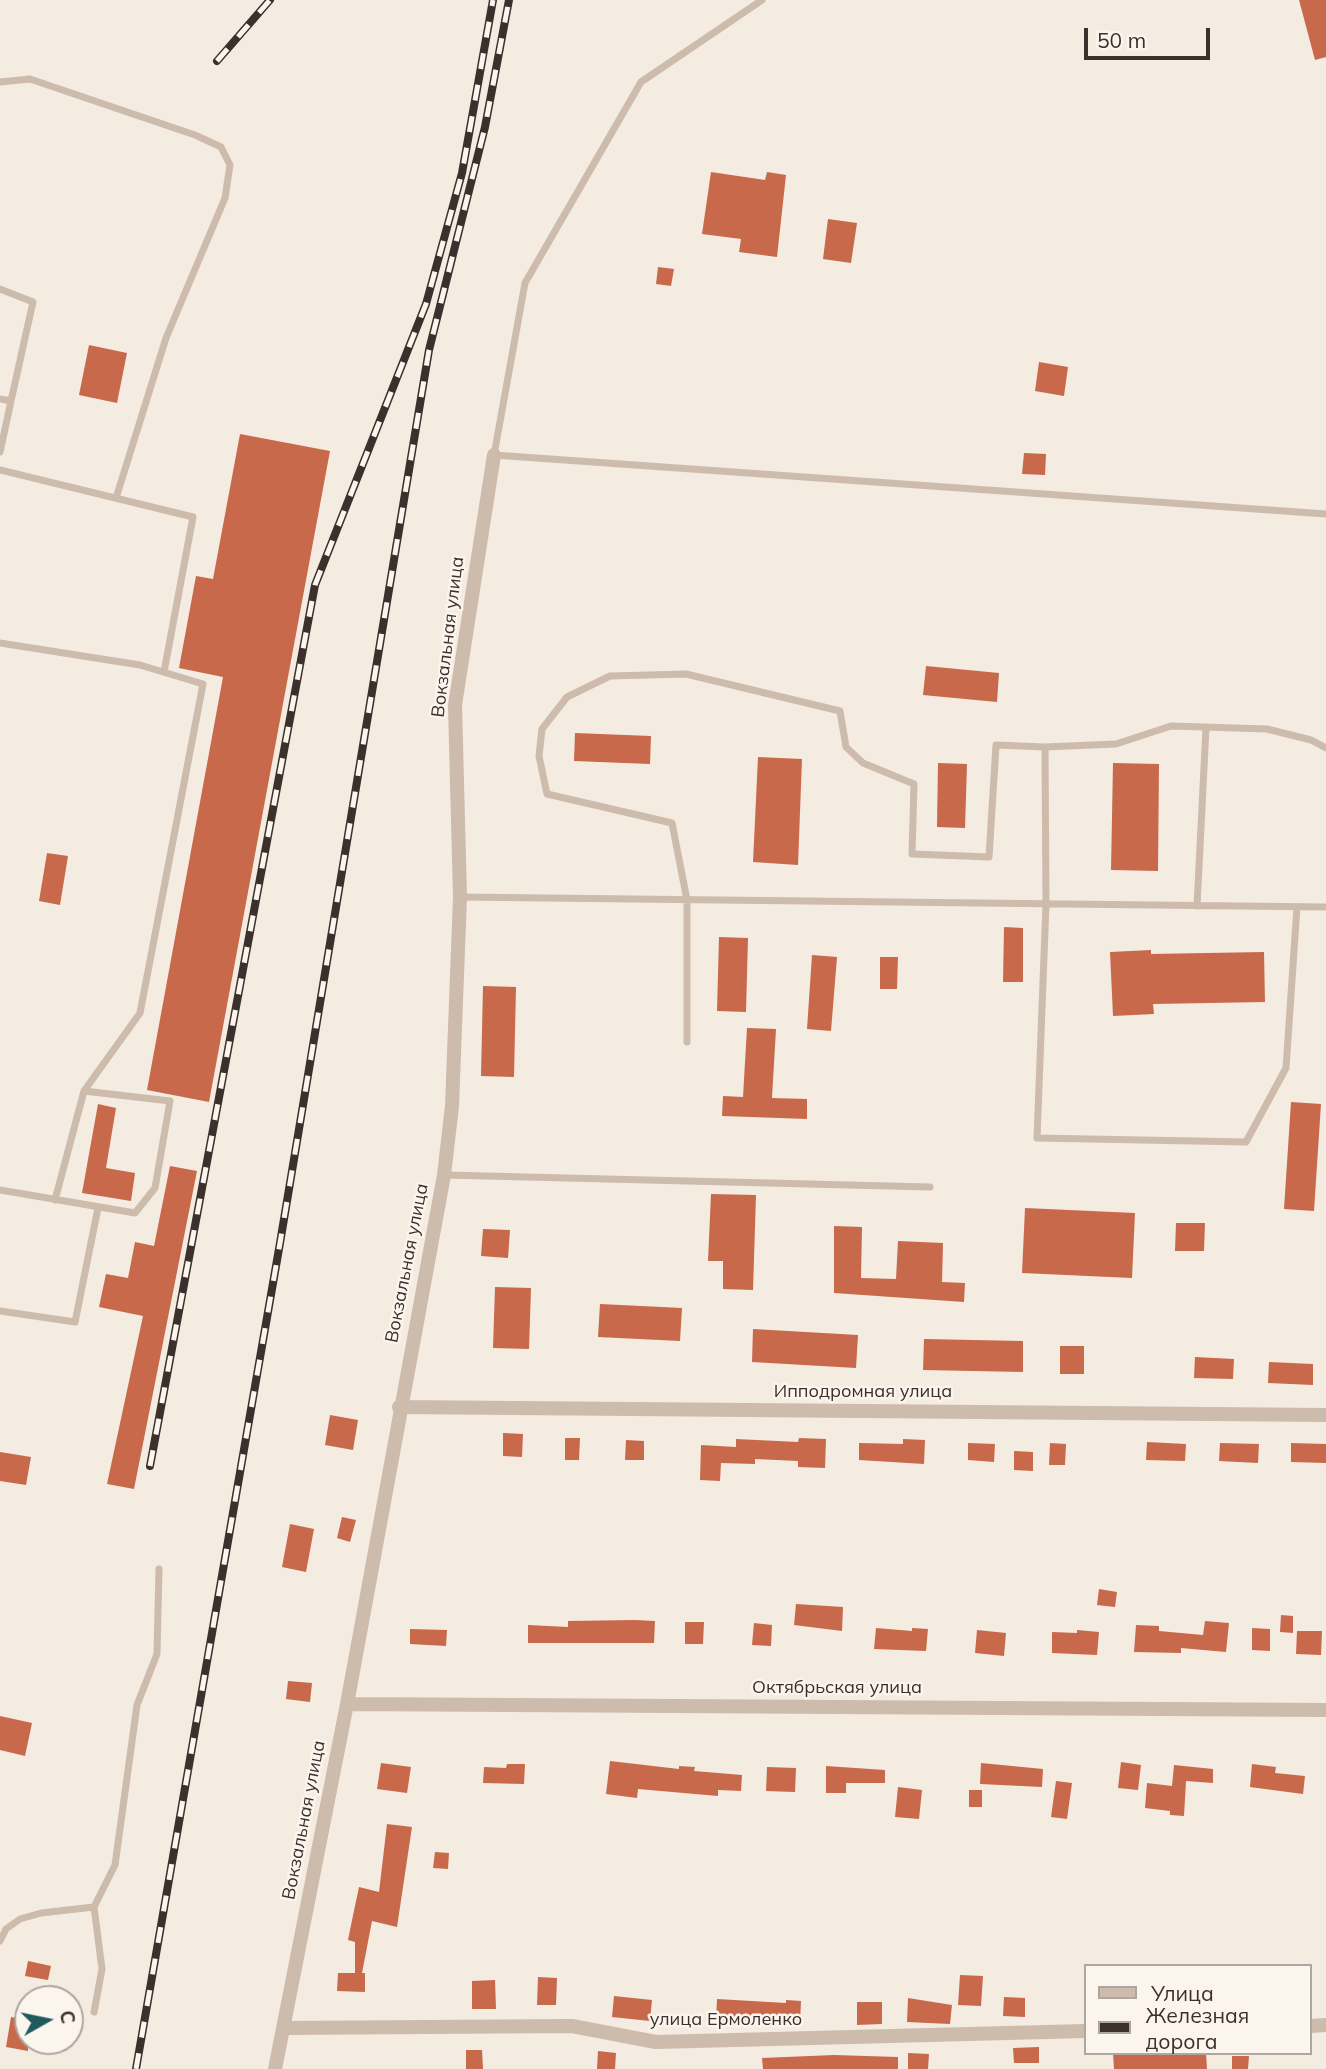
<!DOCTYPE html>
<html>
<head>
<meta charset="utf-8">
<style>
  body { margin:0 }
  #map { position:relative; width:1326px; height:2069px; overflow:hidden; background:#f4ebe1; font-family:Mulish,sans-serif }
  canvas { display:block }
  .legend { position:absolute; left:1084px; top:1964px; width:228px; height:91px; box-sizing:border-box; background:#fbf5ee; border:2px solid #aea6a0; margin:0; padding:9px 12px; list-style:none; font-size:21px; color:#3b302b }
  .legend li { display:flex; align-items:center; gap:14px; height:35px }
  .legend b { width:35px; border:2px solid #aea6a0 }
  .north { position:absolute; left:14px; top:1985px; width:70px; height:70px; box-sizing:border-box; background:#fbf5ee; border:2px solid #aea6a0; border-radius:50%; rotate:81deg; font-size:19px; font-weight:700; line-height:28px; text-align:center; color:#3b302b }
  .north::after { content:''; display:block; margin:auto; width:24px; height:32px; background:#1f5a5e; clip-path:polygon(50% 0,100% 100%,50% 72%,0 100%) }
  .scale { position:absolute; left:1084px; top:28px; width:126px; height:32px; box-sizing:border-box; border:4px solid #3b302b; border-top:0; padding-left:9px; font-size:21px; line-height:24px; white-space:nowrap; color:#3b302b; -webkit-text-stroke:5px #fbf5ee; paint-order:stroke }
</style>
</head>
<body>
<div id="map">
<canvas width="1326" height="2069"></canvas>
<ul class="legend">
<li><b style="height:9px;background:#cdbbac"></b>Улица</li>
<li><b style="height:9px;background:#3b302b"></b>Железная дорога</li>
</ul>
<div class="north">С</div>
<div class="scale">50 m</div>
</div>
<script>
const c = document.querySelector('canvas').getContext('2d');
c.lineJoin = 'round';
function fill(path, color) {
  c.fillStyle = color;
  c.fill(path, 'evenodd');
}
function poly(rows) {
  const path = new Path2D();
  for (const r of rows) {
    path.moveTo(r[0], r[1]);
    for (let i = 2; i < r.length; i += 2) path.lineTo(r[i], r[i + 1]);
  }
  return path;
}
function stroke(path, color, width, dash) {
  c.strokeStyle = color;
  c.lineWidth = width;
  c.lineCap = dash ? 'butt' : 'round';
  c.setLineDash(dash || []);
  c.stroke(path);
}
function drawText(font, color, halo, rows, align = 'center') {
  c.font = font + ' Mulish,sans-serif';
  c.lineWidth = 5;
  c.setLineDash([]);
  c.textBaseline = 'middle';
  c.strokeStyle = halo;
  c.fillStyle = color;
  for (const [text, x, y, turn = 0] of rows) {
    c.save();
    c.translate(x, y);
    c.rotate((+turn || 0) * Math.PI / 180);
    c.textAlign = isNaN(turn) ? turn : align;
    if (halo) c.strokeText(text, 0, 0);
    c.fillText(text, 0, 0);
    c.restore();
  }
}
fill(poly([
  [1299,0,1326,0,1326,57,1315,60],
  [711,172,765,180,767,172,786,175,777,257,739,252,741,239,702,234],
  [828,219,857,223,851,263,823,259],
  [658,267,674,269,671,286,656,284],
  [89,345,127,353,117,403,79,395],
  [1039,362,1068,367,1064,396,1035,391],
  [240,434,330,451,209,1102,147,1090,223,677,179,668,196,576,213,579],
  [1024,453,1046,454,1045,475,1022,474],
  [926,666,999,673,997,702,923,695],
  [575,733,651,736,650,764,574,761],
  [758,757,802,759,798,865,753,862],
  [938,763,967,764,965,828,937,827],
  [1113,763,1159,764,1158,871,1111,870],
  [47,853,68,856,60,905,39,901],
  [1004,927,1023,928,1023,982,1003,982],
  [719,937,748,938,746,1012,717,1011],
  [1151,950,1151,954,1264,952,1265,1002,1153,1004,1154,1014,1113,1016,1110,952],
  [812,955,837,957,831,1031,807,1029],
  [880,957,898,957,897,989,880,989],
  [483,986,516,987,514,1077,481,1076],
  [747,1028,776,1029,772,1098,807,1099,807,1119,722,1116,723,1096,743,1097],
  [1291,1102,1321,1104,1314,1211,1284,1209],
  [98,1104,116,1108,106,1168,135,1173,131,1201,82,1193],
  [170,1166,197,1171,134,1489,107,1484,143,1316,99,1307,106,1274,128,1278,135,1242,154,1246],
  [711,1194,756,1195,753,1290,723,1289,723,1261,708,1261],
  [1025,1208,1135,1213,1132,1278,1022,1273],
  [1176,1223,1205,1223,1204,1251,1175,1251],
  [834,1226,862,1227,861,1278,896,1279,898,1241,943,1243,942,1282,965,1283,964,1302,834,1293],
  [483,1229,510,1230,508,1258,481,1256],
  [495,1287,531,1288,529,1349,493,1348],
  [600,1304,682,1308,680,1341,598,1337],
  [753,1329,858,1335,856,1368,752,1362],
  [924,1339,1023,1341,1023,1372,923,1370],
  [1060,1346,1084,1346,1084,1374,1060,1374],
  [1195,1357,1234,1359,1233,1379,1194,1378],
  [1269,1362,1313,1364,1313,1385,1268,1383],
  [330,1415,358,1420,353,1450,325,1445],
  [503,1433,523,1434,522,1457,503,1456],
  [565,1438,580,1438,579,1460,565,1460],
  [799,1438,826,1439,825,1468,798,1467,798,1461,755,1459,755,1464,721,1463,720,1481,700,1480,701,1445,736,1447,736,1439,798,1442],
  [903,1439,925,1440,924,1464,859,1460,859,1443,903,1444],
  [626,1440,644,1441,644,1460,625,1460],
  [1147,1442,1186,1444,1185,1461,1146,1460],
  [968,1443,995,1444,994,1462,968,1460],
  [1050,1443,1066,1444,1065,1465,1049,1465],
  [1220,1443,1259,1444,1258,1463,1219,1461],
  [1291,1443,1326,1444,1326,1463,1291,1462],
  [1014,1451,1033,1452,1033,1471,1014,1470],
  [0,1452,31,1457,26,1485,0,1481],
  [342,1517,356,1520,350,1542,337,1538],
  [290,1524,314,1529,306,1572,282,1567],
  [1099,1589,1117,1592,1115,1607,1097,1605],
  [796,1604,843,1607,842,1631,794,1625],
  [1281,1615,1293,1616,1293,1633,1280,1632],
  [635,1620,655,1621,654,1643,528,1643,528,1625,568,1627,568,1621],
  [1205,1621,1229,1623,1226,1652,1181,1648,1181,1653,1134,1652,1136,1625,1159,1626,1159,1631,1203,1635],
  [685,1622,704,1622,703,1644,685,1644],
  [754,1623,772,1625,771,1646,752,1645],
  [876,1628,912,1631,912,1628,928,1629,926,1651,874,1649],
  [1252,1628,1270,1629,1270,1651,1252,1650],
  [410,1629,447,1630,446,1646,410,1644],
  [977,1630,1006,1633,1004,1656,975,1653],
  [1077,1630,1099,1632,1097,1655,1052,1653,1052,1632,1077,1633],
  [1297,1631,1322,1631,1321,1655,1296,1654],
  [288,1681,312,1683,310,1702,286,1699],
  [0,1716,32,1723,25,1756,0,1750],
  [610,1761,679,1769,679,1766,695,1767,694,1771,742,1775,741,1791,718,1790,718,1796,638,1789,637,1798,606,1794],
  [1121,1762,1141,1765,1138,1790,1118,1788],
  [381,1763,411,1767,407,1793,377,1789],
  [981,1763,1043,1769,1042,1787,980,1784],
  [507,1764,525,1764,524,1784,483,1783,484,1767,506,1768],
  [1252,1764,1276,1767,1275,1773,1305,1776,1303,1794,1250,1787],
  [1174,1765,1213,1769,1213,1783,1186,1781,1184,1816,1170,1815,1170,1811,1145,1808,1147,1783,1172,1786],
  [826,1766,885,1770,885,1783,846,1783,846,1793,826,1793],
  [767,1767,796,1768,795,1792,766,1791],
  [1056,1781,1072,1783,1067,1819,1051,1817],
  [898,1787,922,1790,919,1819,895,1817],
  [969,1790,982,1790,982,1807,969,1807],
  [387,1824,412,1827,397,1927,372,1921,362,1973,365,1973,365,1992,337,1991,338,1973,355,1973,355,1942,348,1940,351,1925,359,1887,379,1892],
  [435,1852,449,1853,448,1869,433,1868],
  [28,1961,51,1966,48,1980,25,1976],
  [960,1975,983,1976,981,2006,958,2005],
  [538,1977,557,1978,556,2005,537,2005],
  [495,1980,496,2009,472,2009,472,1981],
  [614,1996,652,2000,650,2021,612,2017],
  [1004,1997,1025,1998,1025,2017,1003,2016],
  [908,1998,952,2005,950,2024,907,2022],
  [717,1999,786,2003,786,2000,801,2001,800,2023,716,2020],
  [857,2002,882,2002,882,2024,857,2025],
  [11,2017,28,2020,28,2051,6,2047],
  [1039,2047,1039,2063,1014,2063,1013,2048],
  [466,2050,482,2050,483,2069,466,2069],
  [598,2051,616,2053,615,2069,597,2069],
  [908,2053,929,2054,928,2069,908,2069],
  [1113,2053,1206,2053,1207,2069,1114,2069],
  [834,2055,898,2057,898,2069,763,2069,762,2058],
  [1232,2056,1249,2056,1248,2069,1232,2069]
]), '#c8694b');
stroke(poly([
  [762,0,641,82,525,283,494,455,1326,514],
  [0,82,30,79,195,135,221,147,230,165,225,198,166,338,116,498],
  [0,289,33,302,11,401],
  [0,399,11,401,0,452],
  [0,470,193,517,164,672],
  [0,643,140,665,203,684,140,1013,84,1091,55,1200],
  [1045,747,1116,744,1171,726,1267,729,1311,740,1326,748],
  [460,897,1326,907],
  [1197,906,1206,728],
  [687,1042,687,900,672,823,547,794,539,756,542,729,567,697,610,676,686,674,840,711,846,747,863,763,914,784,912,854,989,857,996,745,1045,747,1046,904,1037,1138,1246,1142,1286,1068,1297,907],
  [445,1175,930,1187],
  [0,1190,135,1213,155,1188,170,1101,84,1091],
  [0,1311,75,1322,98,1208],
  [0,1941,6,1929,20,1919,41,1913,94,1907],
  [94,2012,102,1969,94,1907,115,1865,137,1705,157,1654,159,1569]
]), '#cdbbac', 7);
stroke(poly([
  [399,1407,1326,1415],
  [347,1704,1326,1710],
  [1310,2026,1326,2025],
  [283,2028,572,2026,656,2042,1086,2031],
  [275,2069,347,1704,444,1175,452,1106,460,897,455,705,494,455]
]), '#cdbbac', 14);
const rail = poly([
  [217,61,270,0],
  [150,1466,315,585,426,304,462,173,493,0],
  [136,2069,280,1243,429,350,485,127,509,0]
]);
stroke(rail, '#3b302b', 8);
stroke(rail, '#fbf5ee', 5, [16]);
drawText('18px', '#3b302b', '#fbf5ee', [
  ["Вокзальная улица",448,637,-83],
  ["Вокзальная улица",407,1263,-79],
  ["Ипподромная улица",863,1392],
  ["Октябрьская улица",837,1688],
  ["Вокзальная улица",304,1820,-79],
  ["улица Ермоленко",726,2020]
]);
</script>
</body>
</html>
